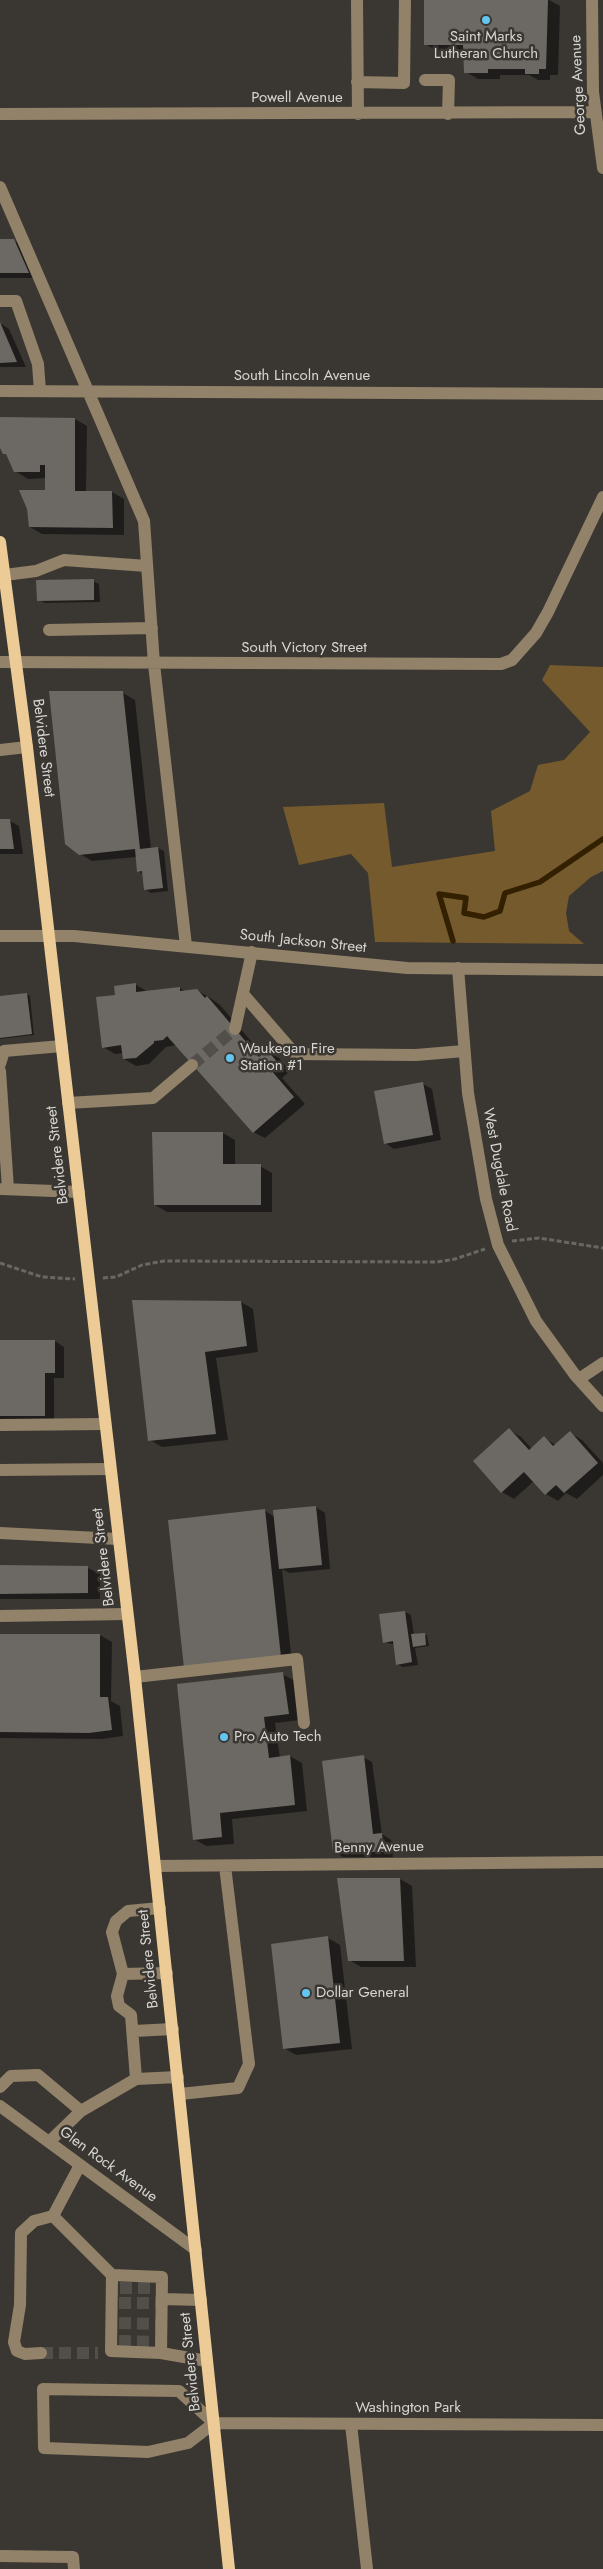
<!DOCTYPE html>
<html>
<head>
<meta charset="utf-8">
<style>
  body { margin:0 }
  canvas { display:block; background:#3a3732 }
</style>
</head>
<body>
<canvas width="603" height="2569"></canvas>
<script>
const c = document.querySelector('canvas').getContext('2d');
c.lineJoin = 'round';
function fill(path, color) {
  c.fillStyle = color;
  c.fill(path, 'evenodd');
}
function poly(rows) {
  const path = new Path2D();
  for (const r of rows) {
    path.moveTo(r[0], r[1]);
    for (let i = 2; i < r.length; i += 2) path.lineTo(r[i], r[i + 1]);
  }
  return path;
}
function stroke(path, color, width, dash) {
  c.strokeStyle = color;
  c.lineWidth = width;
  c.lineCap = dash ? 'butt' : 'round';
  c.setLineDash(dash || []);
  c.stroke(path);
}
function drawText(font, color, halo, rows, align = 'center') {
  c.font = font + ' Jost,sans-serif';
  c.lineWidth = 5;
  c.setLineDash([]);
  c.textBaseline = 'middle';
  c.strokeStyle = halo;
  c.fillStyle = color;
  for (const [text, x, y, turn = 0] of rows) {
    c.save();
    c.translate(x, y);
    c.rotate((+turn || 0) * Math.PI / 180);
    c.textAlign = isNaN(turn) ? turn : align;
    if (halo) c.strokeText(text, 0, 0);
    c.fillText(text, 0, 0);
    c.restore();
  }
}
fill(poly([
  [550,665,603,667,603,871,591,877,569,896,566,913,569,931,584,944,375,942,368,873,351,854,299,865,283,807,384,803,392,867,495,851,491,811,530,791,538,765,564,760,590,732,542,680]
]), '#755a2d');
fill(poly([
  [425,0,549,0,560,6,558,75,550,75,550,80,538,80,529,75,500,75,500,79,478,79,466,72,464,51,437,51,425,44],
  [0,240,14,241,24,246,37,278,0,278],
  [0,323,9,329,26,367,0,367],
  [0,419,75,419,87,426,86,492,112,492,124,499,124,535,42,534,30,527,46,492,46,478,28,479,15,471,9,456,4,453,0,445],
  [93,581,99,584,100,602,45,603,39,600],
  [123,693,135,700,151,849,158,848,164,851,168,891,151,893,145,889,143,874,138,871,137,857,92,861,80,854],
  [0,820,10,821,19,826,23,854,0,854],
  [135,984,148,992,180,988,185,991,196,990,209,997,220,1005,263,1055,267,1051,279,1058,290,1071,282,1078,305,1104,265,1138,253,1132,176,1045,166,1047,149,1064,136,1066,124,1059,123,1053,115,1054,103,1047,116,996],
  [27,994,30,996,34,1035,0,1039,0,997],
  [423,1084,432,1089,441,1140,394,1149,385,1143],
  [223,1133,235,1140,235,1166,260,1166,272,1173,272,1212,167,1212,155,1205],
  [133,1301,241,1302,253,1309,258,1352,216,1358,228,1440,162,1447,150,1440],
  [0,1341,55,1341,64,1347,64,1378,54,1378,54,1421,0,1420],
  [509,1430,521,1437,532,1449,544,1438,556,1445,570,1433,582,1440,603,1463,603,1475,577,1499,566,1493,558,1501,546,1494,534,1481,514,1499,502,1492],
  [316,1507,325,1513,330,1569,289,1573,282,1569,292,1663,197,1674,265,1511,275,1517],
  [0,1566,88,1568,100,1574,100,1599,0,1599],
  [405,1612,411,1615,414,1635,427,1635,429,1646,415,1648,418,1665,403,1667,397,1664,395,1645,384,1642],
  [0,1635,100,1635,112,1642,111,1701,120,1706,123,1736,102,1739,0,1738],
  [282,1674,295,1681,300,1720,275,1723,280,1758,290,1756,302,1763,307,1811,232,1819,234,1844,206,1846,194,1839],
  [363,1757,372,1762,382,1834,391,1840,393,1857,343,1857,334,1852],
  [400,1879,412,1886,416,1967,361,1967,349,1960],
  [328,1938,340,1945,352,2049,296,2055,284,2048]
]), '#0007');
stroke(poly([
  [453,941,439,894,466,898,464,913,484,917,500,911,505,893,540,882,603,839]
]), '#322000', 5.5);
fill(poly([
  [424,0,548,0,546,69,539,69,539,74,525,74,525,69,488,69,488,73,464,73,463,45,424,45],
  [0,239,14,239,29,273,0,273],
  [0,322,17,362,0,363],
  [0,417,75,418,75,491,112,491,113,528,29,527,27,509,19,490,45,490,45,465,40,465,40,472,14,472,6,454,3,454,0,448],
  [94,579,94,600,37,601,36,580],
  [49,691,123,691,140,849,158,847,163,888,144,890,142,871,137,872,135,849,79,855,65,844],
  [0,819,10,819,14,849,0,849],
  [136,983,136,992,180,987,180,991,197,989,205,998,207,996,259,1057,267,1050,279,1064,271,1070,294,1097,253,1133,167,1036,163,1040,154,1041,154,1043,136,1058,123,1059,121,1045,102,1048,96,997,115,995,114,986],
  [27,993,32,1034,0,1038,0,996],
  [423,1082,433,1135,384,1144,374,1091],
  [152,1132,223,1132,223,1164,261,1164,261,1205,154,1205],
  [132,1300,241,1301,247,1346,205,1352,216,1434,148,1441],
  [0,1340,55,1340,55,1373,45,1373,45,1416,0,1416],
  [509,1428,529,1450,544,1436,553,1446,570,1431,598,1463,564,1493,556,1485,545,1495,524,1472,501,1493,473,1461],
  [316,1506,322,1565,279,1569,273,1510],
  [265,1509,281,1657,184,1668,168,1520],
  [0,1565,88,1566,88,1593,0,1594],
  [405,1611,412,1662,396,1665,393,1641,383,1643,379,1614],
  [425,1633,426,1645,413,1647,411,1634],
  [0,1634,100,1634,100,1697,108,1697,112,1730,89,1733,0,1732],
  [283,1672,289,1714,264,1717,269,1758,290,1755,295,1805,220,1813,222,1837,193,1840,177,1684],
  [364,1755,373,1834,382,1833,384,1852,333,1852,322,1761],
  [337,1878,400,1878,404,1961,348,1961],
  [328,1936,340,2043,283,2049,271,1944]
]), '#6c6863');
stroke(poly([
  [192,1065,235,1029],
  [120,2288,157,2288],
  [119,2303,157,2303],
  [119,2323,157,2324],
  [119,2341,157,2342],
  [41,2353,98,2353]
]), '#524f4a', 12, [12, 6]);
stroke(poly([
  [512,1241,539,1238,603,1248],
  [0,1263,42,1277,75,1279],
  [103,1278,116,1277,142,1265,164,1261,437,1262,455,1259,485,1249]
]), '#6a6763', 3, [5, 2.5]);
stroke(poly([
  [357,0,358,114],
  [592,0,593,92,603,168],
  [425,80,449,80,448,114],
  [357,82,404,83,405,0],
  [0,114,594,112],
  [0,187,144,521,154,664,186,946],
  [0,301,16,301,38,364,40,391],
  [0,391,603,394],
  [5,575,36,571,64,560,147,566],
  [49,630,152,628],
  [0,662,501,664,512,660,536,633,548,612,603,497],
  [0,750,27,747],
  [0,936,74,936,407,968,603,970],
  [458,968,468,1093,486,1199,498,1245,536,1321,575,1375,603,1406],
  [243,994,295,1054,416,1055,464,1051],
  [235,1029,252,952],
  [0,1064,4,1051,62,1046],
  [0,1071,8,1189],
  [68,1103,153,1098,192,1065],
  [2,1189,79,1192],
  [579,1379,603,1363],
  [0,1425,105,1424],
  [0,1470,110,1469],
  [0,1533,118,1539],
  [0,1616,127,1614],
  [135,1677,297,1659,304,1723],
  [155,1866,603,1862],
  [123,1974,112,1932,116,1921,128,1911,160,1908],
  [134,2031,173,2029],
  [136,2079,178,2077],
  [0,2087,11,2076,38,2075,81,2111],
  [180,2094,238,2088,249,2064,225,1866],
  [0,2106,196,2250],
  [49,2142,81,2111,136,2079,131,2015,119,2006,117,1996,123,1974,167,1973],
  [80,2165,53,2216,112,2275,162,2277,161,2353,207,2361],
  [112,2275,111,2351,161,2353],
  [162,2299,201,2300],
  [41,2353,25,2354,17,2351,14,2342,20,2305,21,2233,34,2221,53,2216],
  [43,2389,179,2391,214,2423,188,2443,148,2452,44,2448,43,2389],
  [214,2423,603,2425],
  [351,2424,367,2569],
  [0,2556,73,2557,74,2569]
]), '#928269', 12);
stroke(poly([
  [0,542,27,747,135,1677,229,2569]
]), '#eccb97', 12);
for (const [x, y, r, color] of [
  [486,20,5,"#64c5ee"],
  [230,1058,5,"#64c5ee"],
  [224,1737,5,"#64c5ee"],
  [306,1993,5,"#64c5ee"]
]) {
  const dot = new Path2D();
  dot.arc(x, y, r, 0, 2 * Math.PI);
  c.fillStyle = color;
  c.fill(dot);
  stroke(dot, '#3a3732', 2);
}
drawText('15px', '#d7d5d2', '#3a3732', [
  ["Saint Marks",486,37,"center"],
  ["Lutheran Church",486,54,"center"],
  ["Waukegan Fire",240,1049],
  ["Station #1",240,1066],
  ["Pro Auto Tech",234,1737],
  ["Dollar General",316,1993]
], 'left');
drawText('15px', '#d7d5d2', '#3a3732', [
  ["George Avenue",579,85,-93],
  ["Powell Avenue",297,98],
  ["South Lincoln Avenue",302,376],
  ["South Victory Street",304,648],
  ["Belvidere Street",43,748,83],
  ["South Jackson Street",303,942,6],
  ["Belvidere Street",58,1155,-97],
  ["West Dugdale Road",499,1170,79],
  ["Belvidere Street",104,1557,-97],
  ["Benny Avenue",379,1848,-1],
  ["Belvidere Street",149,1959,-96],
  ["Glen Rock Avenue",108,2165,36],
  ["Belvidere Street",191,2362,-96],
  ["Washington Park",408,2408]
]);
</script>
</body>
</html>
